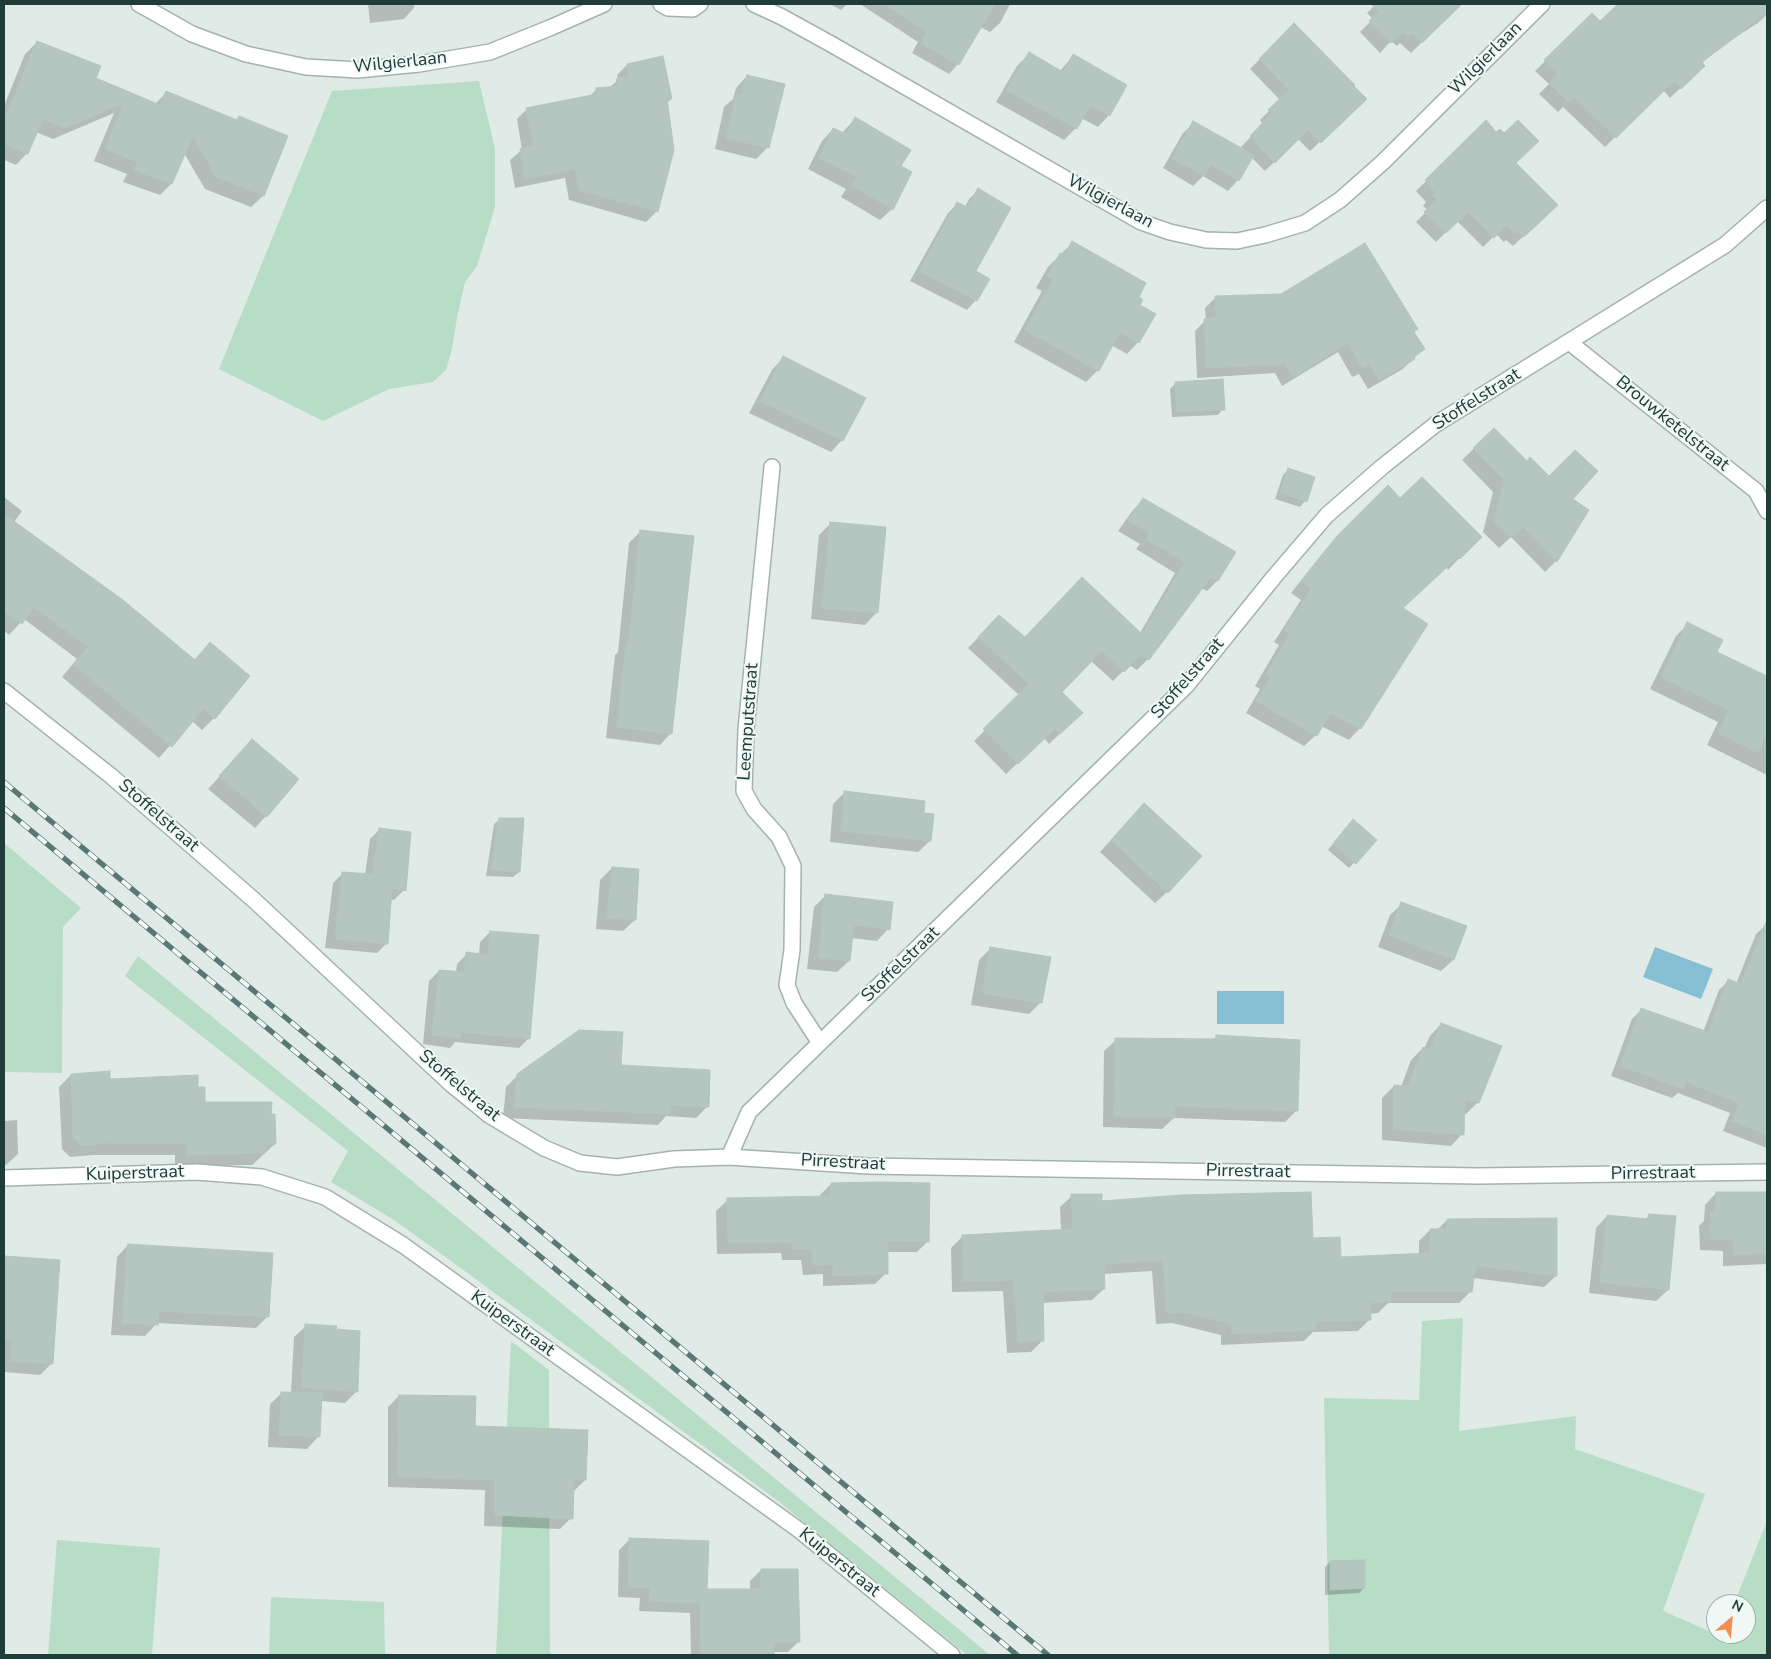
<!DOCTYPE html>
<html>
<head>
<meta charset="utf-8">
<style>
  body { margin:0 }
  #map { position:relative; width:1771px; height:1659px; overflow:hidden; background:#e0ebe7; font-family:"Nunito Sans",sans-serif }
  canvas { display:block }
  .frame { position:absolute; inset:0; border:5px solid #203c38; pointer-events:none }
  .north { position:absolute; left:1706px; top:1594px; width:50px; height:50px; box-sizing:border-box; background:#f0f8f5; border:1px solid #9dada9; border-radius:50%; rotate:27deg; font-size:14px; font-weight:700; line-height:20px; text-align:center; color:#203c38 }
  .north::after { content:''; display:block; margin:auto; width:18px; height:22px; background:#f68c53; clip-path:polygon(50% 0,100% 100%,50% 72%,0 100%) }
</style>
</head>
<body>
<div id="map">
<canvas width="1771" height="1659"></canvas>
<div class="frame"></div>
<div class="north">N</div>
</div>
<script>
const c = document.querySelector('canvas').getContext('2d');
c.lineJoin = 'round';
function fill(path, color) {
  c.fillStyle = color;
  c.fill(path, 'evenodd');
}
function poly(rows) {
  const path = new Path2D();
  for (const r of rows) {
    path.moveTo(r[0], r[1]);
    for (let i = 2; i < r.length; i += 2) path.lineTo(r[i], r[i + 1]);
  }
  return path;
}
function stroke(path, color, width, dash) {
  c.strokeStyle = color;
  c.lineWidth = width;
  c.lineCap = dash ? 'butt' : 'round';
  c.setLineDash(dash || []);
  c.stroke(path);
}
function drawText(font, color, halo, rows, align = 'center') {
  c.font = font + ' "Nunito Sans",sans-serif';
  c.lineWidth = 4;
  c.setLineDash([]);
  c.textBaseline = 'middle';
  c.strokeStyle = halo;
  c.fillStyle = color;
  for (const [text, x, y, turn = 0] of rows) {
    c.save();
    c.translate(x, y);
    c.rotate((+turn || 0) * Math.PI / 180);
    c.textAlign = isNaN(turn) ? turn : align;
    if (halo) c.strokeText(text, 0, 0);
    c.fillText(text, 0, 0);
    c.restore();
  }
}
fill(poly([
  [479,81,495,149,495,207,477,266,465,282,457,318,452,349,446,370,433,382,389,389,323,421,219,369,332,91],
  [4,843,81,908,63,927,62,1073,4,1072],
  [138,956,911,1590,990,1655,967,1655,778,1501,451,1261,394,1220,331,1182,348,1151,125,976],
  [1463,1318,1459,1431,1576,1416,1575,1449,1705,1494,1663,1611,1716,1634,1746,1634,1746,1604,1734,1604,1767,1521,1767,1655,1329,1655,1324,1398,1419,1400,1422,1321],
  [511,1341,549,1370,550,1655,496,1655],
  [57,1540,160,1548,152,1655,48,1655],
  [271,1597,384,1602,385,1655,269,1655]
]), '#b8ddc6');
fill(poly([
  [1655,947,1713,969,1701,999,1643,977],
  [1217,991,1284,991,1284,1024,1217,1024]
]), '#86bfd3');
fill(poly([
  [368,4,414,4,414,8,404,19,370,23],
  [830,4,847,4,841,10],
  [860,4,1010,4,1000,23,990,32,980,27,958,64,949,74,912,53,918,42],
  [1376,4,1461,4,1411,53,1400,43,1397,46,1391,41,1380,53,1360,32,1373,19,1367,13],
  [1626,4,1767,4,1767,14,1758,23,1739,35,1701,63,1693,76,1670,98,1663,90,1605,147,1563,107,1558,112,1539,94,1549,84,1535,71,1592,15,1601,23,1609,14],
  [1294,25,1356,109,1310,151,1298,139,1265,171,1251,157,1238,180,1228,191,1203,176,1193,186,1163,168,1183,133,1194,123,1246,151,1241,147,1263,124,1260,120,1280,100,1250,69],
  [37,42,95,78,155,104,166,93,235,121,239,118,286,137,263,196,251,207,205,189,184,153,171,184,160,195,123,182,127,174,94,161,114,113,53,139,36,132,27,153,16,165,4,160,4,106,25,54],
  [1029,54,1060,71,1073,56,1109,115,1098,127,1081,118,1076,128,1064,140,996,102,1017,66],
  [627,65,671,99,667,103,673,150,656,212,646,222,569,200,565,178,515,188,510,160,522,150,517,119,527,109,589,97,597,89,609,88,618,80,617,75],
  [747,76,768,147,756,159,715,149,724,107,733,99,736,88],
  [855,119,900,167,892,209,880,220,841,197,846,189,808,169,822,141,833,129,842,133],
  [1486,122,1496,134,1515,163,1556,205,1513,246,1506,240,1504,242,1496,234,1483,247,1457,221,1436,242,1416,222,1428,210,1423,206,1426,202,1416,191],
  [979,190,975,271,976,300,967,310,910,281,948,213,958,203,965,207,969,199],
  [1072,243,1137,297,1139,305,1138,342,1127,354,1111,345,1098,370,1086,382,1014,342,1042,291,1036,288,1048,267],
  [1215,298,1413,333,1423,349,1403,369,1368,389,1359,374,1352,377,1338,352,1282,386,1275,373,1197,378,1195,331,1206,320,1205,308],
  [783,358,842,440,831,452,749,413,772,370],
  [1176,383,1223,409,1218,415,1172,417,1170,389],
  [1494,429,1526,463,1571,499,1556,561,1545,572,1511,537,1499,548,1483,532,1493,492,1462,460],
  [1289,469,1305,501,1300,507,1275,499,1283,475],
  [1388,487,1400,500,1480,537,1448,570,1446,567,1402,608,1360,728,1349,740,1321,726,1316,735,1304,746,1246,713,1260,689,1255,686,1279,645,1274,642,1301,600,1291,593,1326,549],
  [4,497,22,511,14,522,194,660,210,644,249,676,214,718,202,730,192,721,159,758,62,677,77,659,24,619,9,635,4,631],
  [1144,499,1217,581,1207,591,1201,588,1148,659,1137,670,1129,665,1113,681,1091,661,1060,692,1070,724,1049,744,1044,738,1006,774,974,741,1020,696,968,648,999,616,1025,639,1140,633,1175,573,1136,549,1140,544,1118,531,1133,510],
  [831,523,876,613,865,625,811,619,819,535],
  [641,531,671,733,660,745,606,738,615,655,618,652,629,543],
  [1688,624,1715,652,1767,678,1767,775,1707,745,1718,722,1650,689,1676,636],
  [241,753,266,816,255,828,208,789],
  [845,792,923,814,930,841,918,852,830,842,833,804],
  [1133,816,1167,892,1155,903,1100,852],
  [500,819,519,872,513,877,486,876,494,824],
  [1347,826,1375,841,1349,868,1328,850],
  [380,829,404,890,394,900,390,899,387,943,377,953,325,948,333,883,343,873,365,875,370,839],
  [612,868,635,920,623,931,596,929,600,880],
  [826,895,888,929,877,941,851,938,849,961,837,972,807,969,814,907],
  [1402,904,1466,927,1453,960,1441,971,1378,947,1390,915],
  [1766,925,1767,998,1762,1011,1767,1013,1767,1148,1723,1131,1730,1113,1678,1093,1672,1098,1611,1076,1632,1019,1642,1009,1703,1032,1719,990,1729,980,1736,984,1756,934],
  [490,932,529,1038,519,1048,455,1042,450,1048,423,1044,429,981,439,971,456,973,457,964,467,954,479,955,480,942],
  [991,948,1041,1002,1029,1014,971,1005,979,960],
  [1441,1024,1478,1102,1466,1114,1463,1113,1462,1134,1451,1146,1382,1140,1382,1098,1394,1086,1401,1087,1411,1060,1423,1048,1424,1049,1430,1036],
  [1217,1036,1297,1110,1285,1122,1174,1118,1162,1129,1103,1127,1104,1051,1116,1040,1212,1041],
  [619,1066,708,1106,696,1118,666,1116,658,1125,503,1118,506,1087,518,1075],
  [71,1075,109,1080,203,1103,270,1115,275,1144,252,1165,175,1166,175,1155,93,1155,70,1157,62,1149,59,1087],
  [17,1120,18,1154,6,1165,4,1165,4,1121],
  [831,1184,928,1241,917,1252,887,1252,886,1273,875,1284,823,1286,823,1274,803,1275,801,1260,782,1260,781,1253,717,1254,716,1211,728,1200,820,1197,820,1195],
  [1716,1193,1767,1193,1767,1264,1723,1266,1723,1251,1700,1250,1699,1226,1704,1221,1705,1205],
  [1072,1196,1312,1240,1339,1258,1419,1255,1419,1241,1430,1230,1437,1230,1447,1220,1556,1276,1544,1287,1473,1278,1471,1291,1459,1303,1388,1303,1378,1313,1369,1314,1370,1319,1358,1331,1313,1332,1304,1341,1221,1345,1221,1335,1172,1323,1156,1324,1152,1271,1103,1274,1104,1289,1092,1300,1042,1303,1043,1340,1031,1352,1007,1353,1003,1291,952,1292,951,1248,962,1237,1061,1231,1060,1207],
  [1649,1215,1668,1290,1656,1301,1589,1293,1596,1228,1607,1216,1645,1220],
  [128,1245,268,1316,256,1328,157,1323,145,1336,111,1335,117,1257],
  [4,1257,59,1262,52,1363,40,1375,4,1372],
  [306,1326,335,1330,357,1391,345,1403,321,1401,318,1437,307,1449,268,1447,270,1404,282,1393,291,1393,294,1337],
  [399,1396,474,1427,585,1480,574,1491,571,1518,560,1529,484,1526,485,1490,388,1487,388,1407],
  [630,1539,706,1590,750,1590,750,1581,761,1570,798,1642,788,1652,773,1652,773,1655,691,1655,690,1613,639,1611,640,1598,618,1597,619,1550],
  [1330,1562,1364,1588,1359,1593,1325,1595,1325,1567]
]), '#0003');
const building = poly([
  [884,4,995,4,959,65,921,43,927,32,884,4],
  [1371,4,1462,4,1422,43,1412,33,1408,36,1403,32,1391,43,1369,21,1379,11,1371,4],
  [1618,4,1767,4,1767,12,1702,62,1705,66,1681,89,1674,81,1616,138,1574,97,1569,103,1549,83,1558,73,1544,60,1592,13,1600,21,1618,4],
  [1294,23,1355,85,1354,86,1367,99,1321,143,1308,130,1275,163,1250,136,1272,113,1268,110,1289,90,1259,59,1294,23],
  [37,41,101,66,96,78,160,105,166,91,237,120,239,116,288,136,264,196,216,177,193,136,172,184,134,170,138,162,105,149,124,103,65,128,43,119,28,154,4,144,4,120,37,41],
  [1029,52,1063,72,1073,54,1127,85,1110,116,1090,105,1077,129,1006,90,1029,52],
  [663,56,672,99,667,98,674,150,658,212,579,190,575,169,524,179,520,149,533,145,526,108,597,94,596,88,618,86,616,79,629,76,627,64,663,56],
  [747,75,785,84,769,148,726,138,736,94,741,96,747,75],
  [855,117,911,150,901,166,912,172,893,210,852,185,857,177,819,158,833,128,846,134,855,117],
  [1486,120,1496,132,1500,129,1504,133,1518,120,1539,141,1516,163,1558,205,1524,237,1517,231,1514,233,1506,225,1494,238,1468,212,1446,233,1424,212,1437,200,1432,195,1435,192,1425,180,1486,120],
  [1193,121,1254,155,1239,181,1211,165,1204,176,1172,158,1193,121],
  [978,188,1011,208,976,271,990,279,977,301,919,271,957,202,967,207,978,188],
  [1072,241,1146,283,1139,297,1143,300,1140,305,1156,314,1139,343,1120,332,1099,371,1025,330,1053,279,1047,276,1060,253,1064,256,1072,241],
  [1365,243,1418,329,1414,332,1425,349,1414,357,1415,359,1379,380,1369,364,1362,368,1348,343,1293,377,1285,364,1207,368,1204,319,1216,318,1215,296,1281,294,1365,243],
  [783,356,866,398,843,441,760,401,783,356],
  [1223,379,1225,410,1177,412,1175,382,1223,379],
  [1494,428,1527,461,1530,457,1549,476,1575,450,1598,471,1573,499,1589,510,1557,562,1523,527,1511,538,1494,521,1504,480,1473,448,1494,428],
  [1288,468,1315,477,1307,502,1280,493,1288,468],
  [1422,477,1482,537,1460,559,1458,557,1403,608,1428,624,1361,729,1330,713,1317,736,1256,701,1271,677,1266,674,1290,633,1284,630,1312,588,1301,581,1337,536,1388,485,1400,498,1422,477],
  [1143,498,1236,552,1218,581,1211,577,1149,660,1141,655,1124,672,1102,651,1062,692,1083,713,1060,734,1055,729,1018,764,983,729,1029,684,978,637,999,615,1025,637,1082,577,1142,634,1185,562,1146,539,1149,533,1128,520,1143,498],
  [4,514,123,600,195,660,210,642,250,676,215,719,203,709,172,747,73,664,88,647,34,607,22,624,4,611,4,514],
  [830,522,886,527,878,613,822,608,830,522],
  [640,530,694,536,672,734,617,727,626,642,629,642,640,530],
  [1687,622,1723,640,1717,652,1767,676,1767,734,1758,753,1718,733,1729,710,1661,677,1687,622],
  [252,739,299,779,267,817,219,776,252,739],
  [844,791,925,801,924,813,934,814,931,841,841,831,844,791],
  [1144,803,1202,856,1168,893,1111,840,1144,803],
  [499,818,524,818,520,872,491,870,499,818],
  [1353,819,1377,840,1356,864,1333,844,1353,819],
  [379,828,411,832,406,891,392,888,388,944,335,939,342,872,373,874,379,828],
  [612,867,639,869,636,920,607,918,612,867],
  [825,894,893,902,890,930,854,925,850,961,818,958,825,894],
  [1401,902,1467,926,1454,960,1389,935,1401,902],
  [1766,922,1767,922,1767,1135,1732,1121,1739,1103,1686,1082,1683,1089,1620,1066,1641,1008,1708,1032,1728,979,1741,984,1766,922],
  [490,931,539,935,530,1039,461,1032,461,1038,432,1035,439,970,464,972,466,952,488,955,490,931],
  [990,947,1051,957,1042,1003,982,993,990,947],
  [1441,1023,1502,1046,1479,1103,1465,1100,1464,1135,1394,1129,1394,1085,1408,1086,1423,1047,1430,1050,1441,1023],
  [579,1030,623,1032,621,1065,710,1070,709,1107,671,1105,671,1114,514,1107,517,1074,579,1030],
  [1216,1035,1300,1040,1298,1111,1175,1106,1175,1118,1114,1116,1115,1038,1216,1039,1216,1035],
  [110,1071,110,1079,198,1075,198,1087,205,1087,205,1102,272,1102,271,1114,275,1114,276,1144,265,1144,265,1153,187,1155,186,1144,105,1143,82,1146,73,1138,71,1074,110,1071],
  [878,1182,930,1183,929,1242,888,1241,888,1274,833,1276,833,1264,813,1265,812,1249,792,1249,792,1242,728,1243,727,1198,831,1196,831,1183,878,1182],
  [1311,1192,1313,1238,1340,1237,1341,1257,1430,1253,1430,1229,1447,1229,1447,1219,1557,1218,1557,1276,1476,1266,1472,1292,1391,1292,1391,1302,1370,1303,1371,1320,1316,1321,1316,1330,1232,1334,1232,1324,1184,1312,1167,1313,1163,1260,1104,1264,1105,1289,1043,1292,1044,1341,1018,1342,1014,1280,963,1281,962,1235,1073,1229,1071,1194,1102,1194,1102,1201,1181,1195,1311,1192],
  [1716,1192,1767,1192,1767,1253,1734,1255,1734,1240,1711,1239,1710,1213,1715,1213,1716,1192],
  [1649,1214,1676,1216,1669,1290,1600,1282,1607,1215,1648,1219,1649,1214],
  [128,1244,273,1253,269,1317,159,1311,158,1325,122,1323,128,1244],
  [4,1256,60,1260,53,1364,10,1361,12,1340,4,1339,4,1256],
  [305,1324,337,1326,336,1329,360,1331,358,1392,302,1387,305,1324],
  [281,1392,322,1393,320,1437,279,1435,281,1392],
  [399,1395,476,1396,475,1426,588,1430,586,1480,574,1480,573,1519,495,1515,495,1480,398,1477,399,1395],
  [629,1538,709,1541,707,1589,760,1589,761,1569,798,1569,800,1642,774,1642,774,1655,701,1655,700,1603,650,1601,650,1588,628,1587,629,1538],
  [1365,1560,1365,1588,1330,1590,1330,1561,1365,1560]
]);
fill(building, '#b5c6c1');
stroke(building, '#b2c5bf', 1);
const minor = poly([
  [139,4,192,34,246,54,306,67,358,70,419,64,490,52,552,27,604,4],
  [661,4,668,8,693,9,700,4],
  [754,4,782,17,831,44,1141,222,1170,232,1206,240,1237,241,1265,235,1305,223,1340,200,1383,162,1542,4],
  [1569,342,1756,491,1767,511],
  [772,467,746,729,744,791,754,809,779,837,793,866,792,950,787,985,794,1003,820,1043],
  [4,691,111,776,177,833,255,901,451,1084,489,1115,544,1148,580,1163,617,1167,674,1159,729,1157,868,1166,1478,1176,1767,1172],
  [729,1157,749,1112,1186,686,1274,577,1327,515,1382,467,1436,424,1725,245,1767,208],
  [4,1178,196,1172,262,1177,325,1197,403,1245,799,1530,952,1655]
]);
stroke(minor, '#a3b3af', 18);
stroke(minor, '#fff', 15);
const rail = poly([
  [4,782,1048,1655],
  [4,808,1017,1655]
]);
stroke(rail, '#5a7873', 5.5);
stroke(rail, '#f0f8f5', 4, [11]);
drawText('18px', '#203c38', '#f0f8f5', [
  ["Wilgierlaan",1486,59,-45],
  ["Wilgierlaan",400,63,-6],
  ["Wilgierlaan",1110,202,28],
  ["Stoffelstraat",1477,400,-32],
  ["Brouwketelstraat",1672,424,39],
  ["Stoffelstraat",1188,679,-49],
  ["Leemputstraat",749,722,-86],
  ["Stoffelstraat",158,816,41],
  ["Stoffelstraat",901,965,-44],
  ["Stoffelstraat",459,1086,40],
  ["Pirrestraat",843,1163,3],
  ["Pirrestraat",1248,1172,1],
  ["Kuiperstraat",135,1174,-2],
  ["Pirrestraat",1653,1174,-1],
  ["Kuiperstraat",512,1324,36],
  ["Kuiperstraat",839,1563,39]
]);
</script>
</body>
</html>
